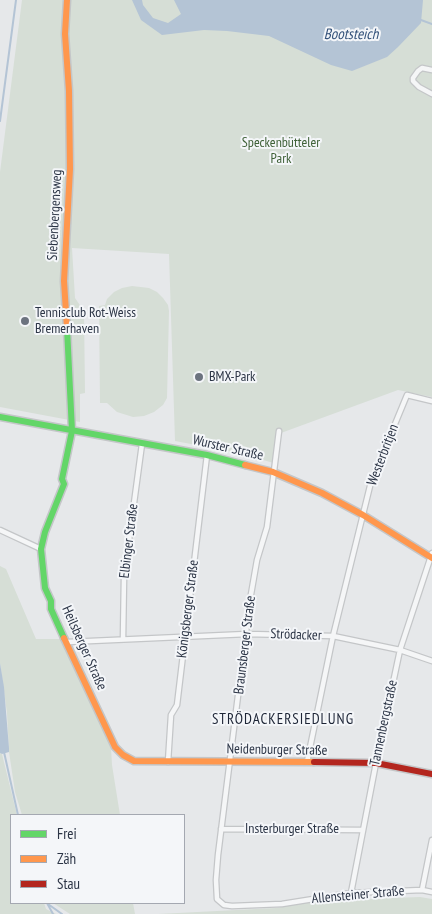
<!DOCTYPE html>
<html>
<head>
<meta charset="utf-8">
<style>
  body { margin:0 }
  #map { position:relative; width:432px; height:914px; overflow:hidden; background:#e6e8ea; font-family:"PT Sans Narrow",sans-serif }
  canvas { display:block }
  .legend { position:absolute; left:10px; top:814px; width:175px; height:90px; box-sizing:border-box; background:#f4f6f9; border:1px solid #a4a8b1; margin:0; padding:6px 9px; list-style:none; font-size:15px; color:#2b3445 }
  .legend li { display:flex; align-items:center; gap:10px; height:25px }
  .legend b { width:25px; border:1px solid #a4a8b1 }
</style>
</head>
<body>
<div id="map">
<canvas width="432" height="914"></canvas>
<ul class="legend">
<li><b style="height:6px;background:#63d668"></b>Frei</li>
<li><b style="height:6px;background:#ff974d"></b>Zäh</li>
<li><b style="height:6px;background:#b3261e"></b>Stau</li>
</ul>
</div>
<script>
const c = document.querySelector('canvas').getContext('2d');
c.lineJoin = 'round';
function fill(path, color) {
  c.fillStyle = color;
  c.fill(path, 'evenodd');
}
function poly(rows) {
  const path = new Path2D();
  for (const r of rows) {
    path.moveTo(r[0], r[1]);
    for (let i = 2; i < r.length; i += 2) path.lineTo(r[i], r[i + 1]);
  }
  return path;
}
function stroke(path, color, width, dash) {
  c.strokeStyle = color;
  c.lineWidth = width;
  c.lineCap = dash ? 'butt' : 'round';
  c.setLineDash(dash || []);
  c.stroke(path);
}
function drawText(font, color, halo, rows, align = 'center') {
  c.font = font + ' "PT Sans Narrow",sans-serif';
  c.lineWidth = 4;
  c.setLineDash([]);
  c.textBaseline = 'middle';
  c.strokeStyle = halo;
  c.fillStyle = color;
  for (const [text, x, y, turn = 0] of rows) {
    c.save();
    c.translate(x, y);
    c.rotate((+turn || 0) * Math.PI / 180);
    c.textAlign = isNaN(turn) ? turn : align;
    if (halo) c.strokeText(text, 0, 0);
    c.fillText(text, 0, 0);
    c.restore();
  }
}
fill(poly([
  [22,0,432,0,432,397,398,390,281,433,277,464,239,453,175,441,169,254,72,248,75,298,84,311,85,393,80,394,80,422,0,407,0,172],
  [132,286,149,288,157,292,163,298,168,305,169,311,167,398,163,405,154,412,144,416,133,417,117,412,107,403,100,403,99,306,105,305,107,299,114,292,122,288],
  [0,566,6,569,36,639,62,639,111,748,112,765,120,815,22,815,15,792,9,752,7,713,0,663],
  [0,753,2,754,17,815,11,815,11,903,44,903,46,909,56,914,0,914],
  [420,897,432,899,432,914,158,914,276,908,312,901],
  [53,903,133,903,135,914,70,914]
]), '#d6ded6');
fill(poly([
  [132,0,142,0,143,5,153,18,168,23,181,14,174,0,423,0,421,23,398,47,387,57,352,71,331,65,269,36,227,31,204,30,162,35,141,20],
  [0,663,4,687,9,748,9,752,2,754,0,753]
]), '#b4c4d5');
stroke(poly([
  [421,20,432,24],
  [0,121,16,0],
  [4,752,18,815],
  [47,903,53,914],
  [48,904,62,914]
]), '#b4c4d5', 2);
const street = poly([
  [432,70,422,68,418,71,413,78,413,81,419,87,432,94],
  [279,431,267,527,257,560,250,600,218,855,216,880,217,899,224,905,232,906,282,904,351,893,422,890,432,892],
  [0,530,41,549],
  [123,639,124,577,142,444],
  [68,642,247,634,333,636,400,650,432,661],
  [168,762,171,715,177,705,207,455],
  [307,762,333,636,371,482,407,395,432,401],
  [221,829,363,830],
  [422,890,432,840],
  [351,893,376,763,400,650,432,553]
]);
const fast = poly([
  [0,417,207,455,245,465],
  [64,638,51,609,51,601,45,588,41,549,45,532,64,484,62,479,72,431,67,328]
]);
const slow = poly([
  [67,328,64,281,70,169,69,91,65,34,67,0],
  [245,465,273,472,322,493,363,515,432,558],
  [64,638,115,747,123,755,134,761,314,762]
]);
const jam = poly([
  [314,762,376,763,432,774]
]);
stroke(street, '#c4c6c8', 7);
stroke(fast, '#c4c6c8', 9);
stroke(slow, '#c4c6c8', 9);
stroke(jam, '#c4c6c8', 9);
stroke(street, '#f5f6f7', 4.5);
stroke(fast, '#63d668', 6);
stroke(slow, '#ff974d', 6);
stroke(jam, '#b3261e', 6);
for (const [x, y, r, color] of [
  [25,321,5,"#6c737f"],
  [199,377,5,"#6c737f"]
]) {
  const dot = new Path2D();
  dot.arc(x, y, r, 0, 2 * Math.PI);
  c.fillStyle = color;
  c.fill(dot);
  stroke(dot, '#f4f6f9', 2);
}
drawText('14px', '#3f6138', '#f4f6f9', [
  ["Speckenbütteler",281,143],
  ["Park",281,159]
]);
drawText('14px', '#2b3445', '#f4f6f9', [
  ["Siebenbergensweg",55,215,-87],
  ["Wurster Straße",228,448,13],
  ["Westerbritjen",383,455,-69],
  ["Elbinger Straße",129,541,-83],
  ["Königsberger Straße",188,609,-83],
  ["Strödacker",296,635,2],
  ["Braunsberger Straße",245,645,-83],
  ["Heilsberger Straße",84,648,66],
  ["Tannenbergstraße",384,723,-78],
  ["Neidenburger Straße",277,750,1],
  ["Insterburger Straße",292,829],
  ["Allensteiner Straße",358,895,-5]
]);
drawText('14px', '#2b3445', '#f4f6f9', [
  ["Tennisclub Rot-Weiss",35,313],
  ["Bremerhaven",35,329],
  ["BMX-Park",209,377]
], 'left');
drawText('italic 15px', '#34527a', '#f4f6f9', [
  ["Bootsteich",351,35]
]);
c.letterSpacing = '1px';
drawText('15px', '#1d2536', '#f4f6f9', [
  ["STRÖDACKERSIEDLUNG",283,720]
]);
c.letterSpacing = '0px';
</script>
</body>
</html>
